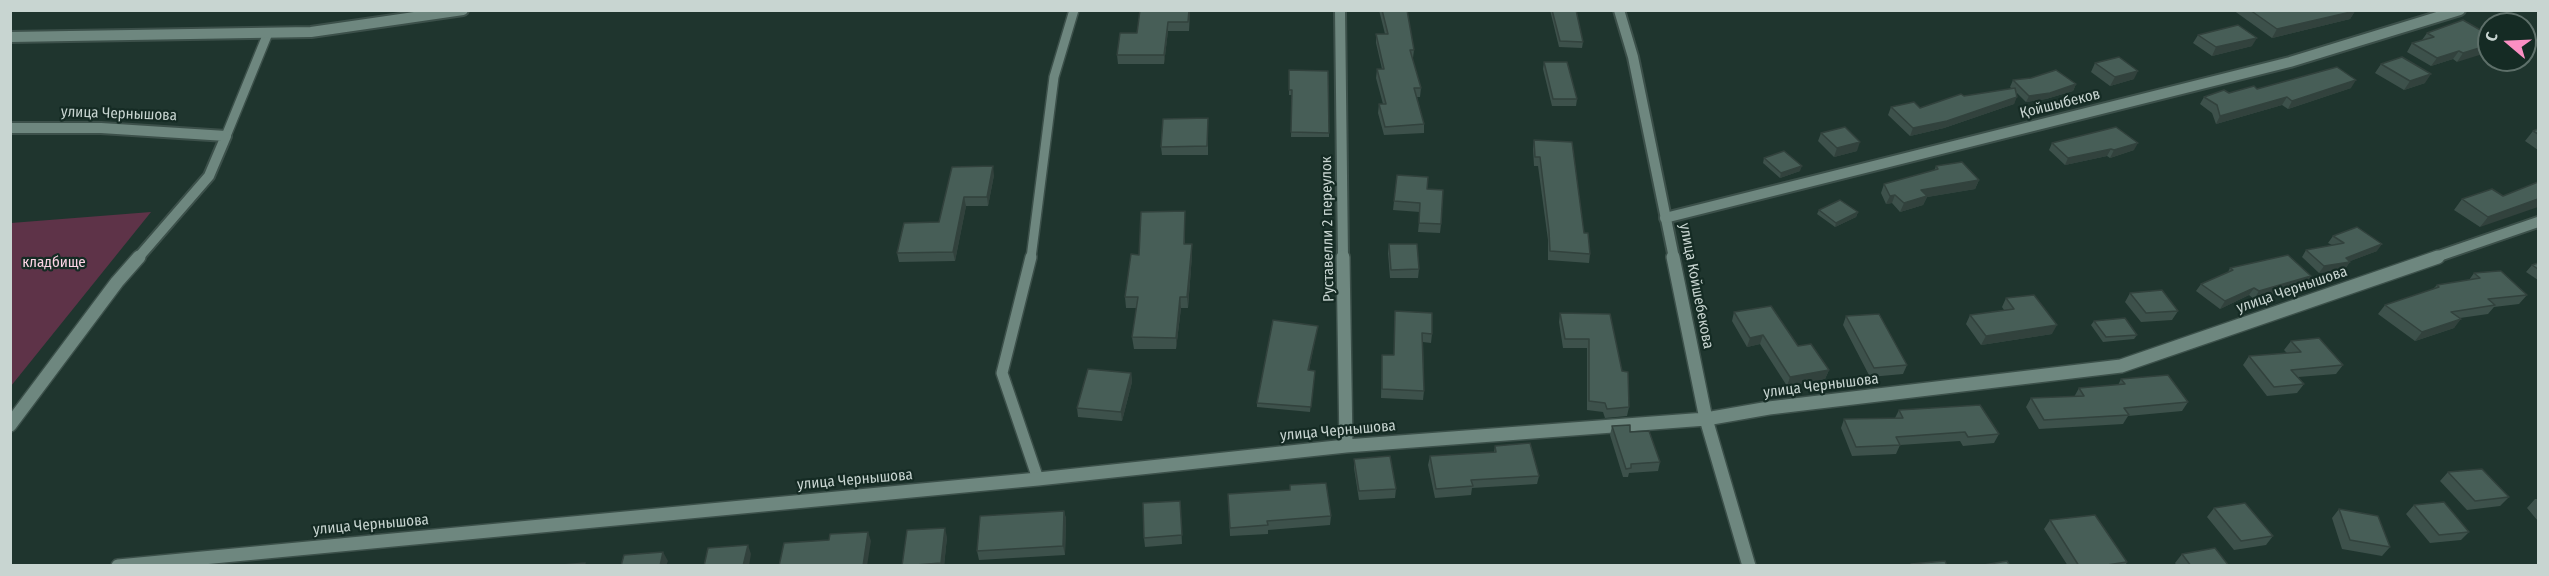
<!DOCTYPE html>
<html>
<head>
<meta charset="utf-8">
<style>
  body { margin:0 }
  #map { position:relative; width:2549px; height:576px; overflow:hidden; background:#1f352e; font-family:"Fira Sans Condensed",sans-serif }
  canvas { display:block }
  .frame { position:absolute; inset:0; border:12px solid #c8d5d1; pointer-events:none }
  .north { position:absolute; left:2477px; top:12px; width:60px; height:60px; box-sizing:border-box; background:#152b24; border:2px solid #5d6f69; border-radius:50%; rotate:289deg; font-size:16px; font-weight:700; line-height:24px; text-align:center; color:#c8d5d1 }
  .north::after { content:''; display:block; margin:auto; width:21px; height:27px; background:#fb8fc3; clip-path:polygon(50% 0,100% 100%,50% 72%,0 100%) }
</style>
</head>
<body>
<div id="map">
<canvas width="2549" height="576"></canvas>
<div class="frame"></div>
<div class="north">С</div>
</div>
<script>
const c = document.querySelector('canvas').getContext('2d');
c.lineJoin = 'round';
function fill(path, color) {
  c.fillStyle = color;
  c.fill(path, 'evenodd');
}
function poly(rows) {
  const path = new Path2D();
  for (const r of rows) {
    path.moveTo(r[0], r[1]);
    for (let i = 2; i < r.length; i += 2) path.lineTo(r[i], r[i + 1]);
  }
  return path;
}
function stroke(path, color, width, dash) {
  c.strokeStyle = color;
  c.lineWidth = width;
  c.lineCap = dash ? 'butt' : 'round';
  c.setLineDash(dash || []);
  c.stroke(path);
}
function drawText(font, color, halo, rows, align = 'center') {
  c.font = font + ' "Fira Sans Condensed",sans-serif';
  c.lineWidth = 4.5;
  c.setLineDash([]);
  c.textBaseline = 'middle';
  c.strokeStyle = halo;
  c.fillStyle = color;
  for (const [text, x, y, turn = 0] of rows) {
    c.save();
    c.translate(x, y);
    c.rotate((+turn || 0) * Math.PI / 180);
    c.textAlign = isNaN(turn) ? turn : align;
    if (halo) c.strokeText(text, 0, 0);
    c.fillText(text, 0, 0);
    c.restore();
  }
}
fill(poly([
  [151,212,11,386,11,223]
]), '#5e3348');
const serviceFar1 = poly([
  [226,136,268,33],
  [1031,258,1054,77,1074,10]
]);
const service = poly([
  [1031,257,1002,373,1038,479]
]);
const minorFar1 = poly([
  [1340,10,1343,258],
  [1619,10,1633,57,1674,258],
  [10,37,311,32,463,10],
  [10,128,101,128,226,136,209,176,138,258],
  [2433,258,2538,222]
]);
const minor = poly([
  [1343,257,1346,446],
  [1673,257,1706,419,1749,566],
  [10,425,117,282,139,257],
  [118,566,1038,479,1346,446,1706,419,1769,408,2121,366,2438,257]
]);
const tertiary = poly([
  [1665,218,2290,62,2460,10]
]);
stroke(serviceFar1, '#3c504a', 12);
stroke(service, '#3c504a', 14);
stroke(minorFar1, '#3c504a', 14);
stroke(minor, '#3c504a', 16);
stroke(tertiary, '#3c504a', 14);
stroke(serviceFar1, '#6e877f', 9);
stroke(service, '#6e877f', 11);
stroke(minorFar1, '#6e877f', 10);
stroke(minor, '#6e877f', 13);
stroke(tertiary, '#6e877f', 10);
fill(poly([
  [1140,10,1190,10,1189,31,1168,31,1164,64,1118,64,1117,55,1137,33],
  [1379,10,1407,10,1414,50,1413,58,1412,58,1421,88,1420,97,1417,97,1424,124,1424,133,1384,135,1378,113,1379,104,1383,104,1376,78,1377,69,1382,69,1376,43,1376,34,1385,34],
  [1550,10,1576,10,1583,42,1582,48,1559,47],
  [2233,10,2355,11,2350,19,2272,38],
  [2427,33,2489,35,2457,62,2453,59,2431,66,2407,52,2412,43,2422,40],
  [2198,35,2252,46,2212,56,2193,43],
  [1544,62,1577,99,1576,106,1552,106,1543,69],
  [2095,63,2134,79,2110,86,2091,72],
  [2381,64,2425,83,2404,90,2375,73],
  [1289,70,1329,133,1329,137,1291,137,1292,95,1289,95],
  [2013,80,2076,84,2073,91,2046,99,2026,102,2017,93,2014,104,1944,128,1910,136,1888,115,1891,107,1920,108,1964,96,2012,89,2010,87],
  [2351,88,2288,109,2282,105,2216,124,2212,113,2200,104,2204,97,2257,89],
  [1208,127,1208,155,1162,155,1161,147],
  [2538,129,2538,150,2525,141,2533,131],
  [1821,133,1857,151,1834,157,1818,141],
  [1534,140,1584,233,1590,254,1589,263,1548,260,1548,240,1538,166,1534,166,1533,149],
  [2052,143,2134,150,2110,158,2107,156,2065,165,2049,150],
  [1764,158,1800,171,1780,178,1763,163],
  [1936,166,1979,180,1975,189,1927,197,1923,205,1900,212,1892,203,1886,204,1881,193,1884,184,1934,171],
  [952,167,994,175,988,206,966,206,955,261,899,262,897,253,939,222],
  [1397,175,1427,189,1441,224,1440,233,1418,232,1420,212,1393,210],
  [2538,182,2480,227,2454,210,2462,199,2503,196],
  [1819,210,1858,212,1856,217,1835,227,1817,214],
  [1185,211,1185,244,1192,244,1192,255,1188,308,1181,308,1176,349,1134,349,1132,337,1137,308,1126,308,1125,297,1139,255],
  [2333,236,2377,251,2350,261,2345,269,2319,273,2302,257,2306,250,2332,245,2328,243],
  [1389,244,1419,269,1418,278,1390,278,1388,253],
  [2538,263,2538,280,2526,272,2532,265],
  [2230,268,2311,276,2306,284,2254,299,2249,295,2220,309,2196,291,2201,284,2228,272],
  [2474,273,2527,295,2519,304,2494,307,2488,314,2460,318,2454,328,2415,341,2378,314,2385,305,2433,289,2437,285,2469,280],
  [2130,293,2178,311,2172,320,2141,322,2125,302],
  [2006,298,2052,334,1981,345,1966,324,1970,315,2004,310,2002,307],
  [1395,311,1432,334,1431,343,1423,342,1424,391,1423,400,1381,398,1382,355,1394,355],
  [1734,312,1798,346,1829,370,1825,379,1787,386,1760,344,1747,347,1732,321],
  [1560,313,1610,314,1629,407,1627,416,1605,418,1603,412,1587,410,1587,348,1563,348,1559,322],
  [1846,316,1907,365,1903,374,1870,377,1843,325],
  [2094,321,2137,335,2134,339,2103,342,2091,325],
  [1317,330,1309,370,1314,375,1310,412,1257,407,1257,403],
  [2291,341,2343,365,2336,374,2298,377,2304,384,2297,393,2267,396,2243,365,2249,356,2287,353,2284,350],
  [1131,373,1132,382,1122,421,1078,417,1077,408],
  [2121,379,2188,402,2182,411,2128,416,2123,424,2039,429,2026,407,2031,398,2074,397,2079,388,2118,385],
  [1899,410,1999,434,1994,443,1963,446,1960,441,1900,445,1896,454,1852,456,1841,428,1844,419,1895,418],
  [1612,426,1630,432,1660,462,1658,471,1629,473,1628,477,1623,477,1610,435],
  [1495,446,1539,476,1537,484,1472,488,1471,495,1435,498,1428,465,1430,456,1494,452],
  [1354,459,1396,489,1395,498,1359,500,1354,468],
  [2448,472,2509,497,2500,506,2467,510,2440,481],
  [1290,485,1331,516,1330,525,1268,530,1268,534,1230,536,1228,494,1290,490],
  [2535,499,2538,499,2538,521,2527,508],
  [1180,501,1182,544,1145,547,1144,538],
  [2414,505,2469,532,2461,540,2430,543,2406,514],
  [2214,508,2273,536,2266,545,2234,550,2207,517],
  [2339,509,2390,547,2382,556,2342,549,2332,518],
  [1064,511,1066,519,1065,555,979,560,977,551],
  [2050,520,2127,562,2125,566,2068,566,2044,529],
  [947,537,944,566,902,566],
  [2182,554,2229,566,2177,566,2175,563]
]), '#3d514b');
fill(poly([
  [1189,10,1190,10,1190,13,1189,31],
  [2355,11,2350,19,2272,38,2277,29],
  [1168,22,1168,31,1164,64,1164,55],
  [2257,38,2252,46,2212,56,2216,47],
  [2489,45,2489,52,2457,62,2463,53],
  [2459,51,2453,59,2431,66,2437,58],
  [2138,71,2134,79,2110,86,2115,77],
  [2431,74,2425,83,2404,90,2410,81],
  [2356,80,2351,88,2288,109,2292,101],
  [2076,84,2073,91,2046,99,2026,102,2029,96],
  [2017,97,2014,104,1944,128,1910,136,1913,128],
  [2287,97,2282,105,2216,124,2220,116],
  [1860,142,1857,151,1834,157,1837,148],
  [2138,143,2134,150,2110,158,2114,150],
  [2111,149,2107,156,2065,165,2068,158],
  [993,166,994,175,988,206,987,197],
  [1802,166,1800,171,1780,178,1781,173],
  [1979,180,1975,189,1927,197,1923,205,1900,212,1904,203,1921,190],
  [1895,195,1892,203,1886,204,1890,196],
  [964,197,966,206,955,261,953,252],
  [2538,199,2538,207,2480,227,2488,217],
  [1858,212,1856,217,1835,227,1836,223],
  [1192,244,1192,255,1188,308,1187,297],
  [2382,244,2377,251,2348,262,2350,262,2345,269,2319,273,2324,266],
  [2311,276,2306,284,2254,299,2259,291],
  [2254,288,2249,295,2220,309,2225,301],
  [1180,297,1181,308,1176,349,1176,338],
  [2461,319,2454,328,2415,341,2422,332],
  [2057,325,2052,334,1981,345,1986,336],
  [1318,326,1317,330,1308,375,1308,370],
  [1763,335,1760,344,1747,347,1750,338],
  [1829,370,1825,379,1787,386,1790,377],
  [1131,373,1132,382,1122,421,1121,412],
  [1064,511,1066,519,1065,555,1063,546],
  [945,528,947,537,944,566,941,566,941,563],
  [868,532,871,541,867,566,863,566],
  [748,545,751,554,749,566,743,566],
  [663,552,668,561,666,566,660,566]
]), '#32423d');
const building = poly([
  [1140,10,1189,10,1188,22,1168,22,1164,55,1117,55,1120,33,1137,33,1140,10],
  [1382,10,1407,10,1414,50,1410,50,1421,88,1414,88,1424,124,1385,127,1379,104,1386,104,1377,69,1384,69,1376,34,1388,34,1382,10],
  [1552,10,1576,10,1583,42,1560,41,1552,10],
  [2250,10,2355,10,2355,11,2277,29,2250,10],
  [2463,20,2489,35,2489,45,2463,53,2459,51,2437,58,2412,43,2434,37,2427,33,2463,20],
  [2238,25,2257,38,2216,47,2198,35,2238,25],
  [2119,57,2138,71,2115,77,2095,63,2119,57],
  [2402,57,2431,74,2410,81,2381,64,2402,57],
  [1544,62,1567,62,1577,99,1553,99,1544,62],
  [2337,67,2356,80,2292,101,2287,97,2220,116,2217,105,2204,97,2224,90,2229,93,2254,86,2257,89,2337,67],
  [1289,70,1328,71,1329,133,1291,132,1292,90,1289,90,1289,70],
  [2056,70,2076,84,2050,93,2029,96,2013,80,2031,78,2056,70],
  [2015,88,2017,97,1947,121,1913,128,1891,107,1914,102,1920,108,1961,94,1964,96,2015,88],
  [1208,118,1207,146,1161,147,1163,119,1208,118],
  [1845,127,1860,142,1837,148,1821,133,1845,127],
  [2116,127,2138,143,2114,150,2111,149,2068,158,2052,143,2116,127],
  [2538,129,2538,134,2533,131,2538,129],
  [1534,140,1572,142,1584,233,1588,233,1590,254,1550,251,1549,231,1540,157,1535,157,1534,140],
  [1784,151,1802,166,1781,173,1764,158,1784,151],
  [1962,162,1979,180,1921,190,1927,196,1904,203,1895,195,1890,196,1884,184,1938,169,1936,166,1962,162],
  [993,166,987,197,964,197,953,252,897,253,904,223,939,222,952,167,993,166],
  [1397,175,1428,177,1427,189,1443,190,1441,224,1419,223,1420,203,1394,201,1397,175],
  [2538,182,2538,199,2488,217,2462,199,2492,189,2503,196,2538,182],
  [1840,200,1858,212,1836,223,1819,210,1840,200],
  [1185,211,1184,244,1192,244,1187,297,1180,297,1176,338,1132,337,1138,297,1125,297,1131,254,1139,255,1141,212,1185,211],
  [2357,227,2382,244,2346,258,2350,262,2324,266,2306,250,2344,243,2333,236,2357,227],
  [1389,244,1417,244,1419,269,1391,270,1389,244],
  [2288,255,2311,276,2259,291,2254,288,2225,301,2201,284,2233,270,2230,268,2288,255],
  [2538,263,2538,269,2532,265,2538,263],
  [2498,271,2501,271,2527,295,2488,299,2495,305,2451,312,2461,319,2422,332,2385,305,2439,287,2437,285,2480,278,2474,273,2498,271],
  [2162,290,2178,311,2146,313,2130,293,2162,290],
  [2034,295,2057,325,1986,336,1970,315,2014,309,2006,298,2034,295],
  [1771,306,1798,346,1811,344,1829,370,1790,377,1763,335,1750,338,1734,312,1771,306],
  [1395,311,1432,313,1432,334,1422,333,1424,391,1382,389,1382,355,1394,355,1395,311],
  [1560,313,1610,314,1622,371,1628,372,1629,407,1607,409,1605,403,1589,401,1589,339,1565,339,1560,313],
  [1879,314,1907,365,1874,368,1846,316,1879,314],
  [2125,318,2137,335,2106,337,2094,321,2125,318],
  [1273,320,1318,326,1308,370,1315,371,1311,407,1257,403,1273,320],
  [2319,338,2343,365,2291,370,2304,384,2274,387,2249,356,2301,352,2291,341,2319,338],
  [1088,369,1131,373,1121,412,1077,408,1088,369],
  [2168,375,2188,402,2124,408,2129,415,2044,420,2031,398,2084,396,2079,388,2125,384,2121,379,2168,375],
  [1980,405,1999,434,1968,437,1965,432,1896,437,1900,445,1856,447,1844,419,1903,418,1899,410,1980,405],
  [1630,425,1630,432,1649,431,1660,462,1631,464,1631,468,1626,469,1612,426,1630,425],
  [1530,443,1539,476,1471,480,1473,486,1436,489,1430,456,1496,452,1495,446,1530,443],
  [1390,456,1396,489,1359,491,1354,459,1390,456],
  [2482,469,2509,497,2475,501,2448,472,2482,469],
  [1326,483,1331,516,1267,521,1268,525,1230,528,1228,494,1290,490,1290,485,1326,483],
  [1180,501,1182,535,1144,538,1143,503,1180,501],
  [2444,502,2469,532,2439,535,2414,505,2444,502],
  [2245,503,2273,536,2241,541,2214,508,2245,503],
  [2339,509,2378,516,2390,547,2350,540,2339,509],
  [1064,511,1063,546,977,551,980,516,1064,511],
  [2095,515,2127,562,2100,566,2079,566,2050,520,2095,515],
  [945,528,941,563,902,566,907,530,945,528],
  [868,532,863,566,779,566,784,543,829,540,830,534,868,532],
  [748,545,743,566,704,566,708,548,748,545],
  [2215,548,2229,566,2191,566,2182,554,2215,548],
  [663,552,660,566,621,566,624,555,663,552],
  [1945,561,1947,566,1912,566,1911,564,1945,561],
  [2007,561,2010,566,1978,566,2007,561],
  [585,563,584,566,550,566,585,563]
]);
fill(building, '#475e57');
stroke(building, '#32423d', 1.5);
drawText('15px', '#c8d5d1', '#152b24', [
  ["Қойшыбеков",2060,104,-14],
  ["улица Чернышова",119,114,2],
  ["Руставелли 2 переулок",1328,229,-91],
  ["улица Койшебекова",1696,286,79],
  ["улица Чернышова",2292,290,-19],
  ["улица Чернышова",1821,386,-7],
  ["улица Чернышова",1338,431,-5],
  ["улица Чернышова",855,480,-5],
  ["улица Чернышова",371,525,-5]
]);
drawText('15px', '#fdd4e5', '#152b24', [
  ["кладбище",54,263]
]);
</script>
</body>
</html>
